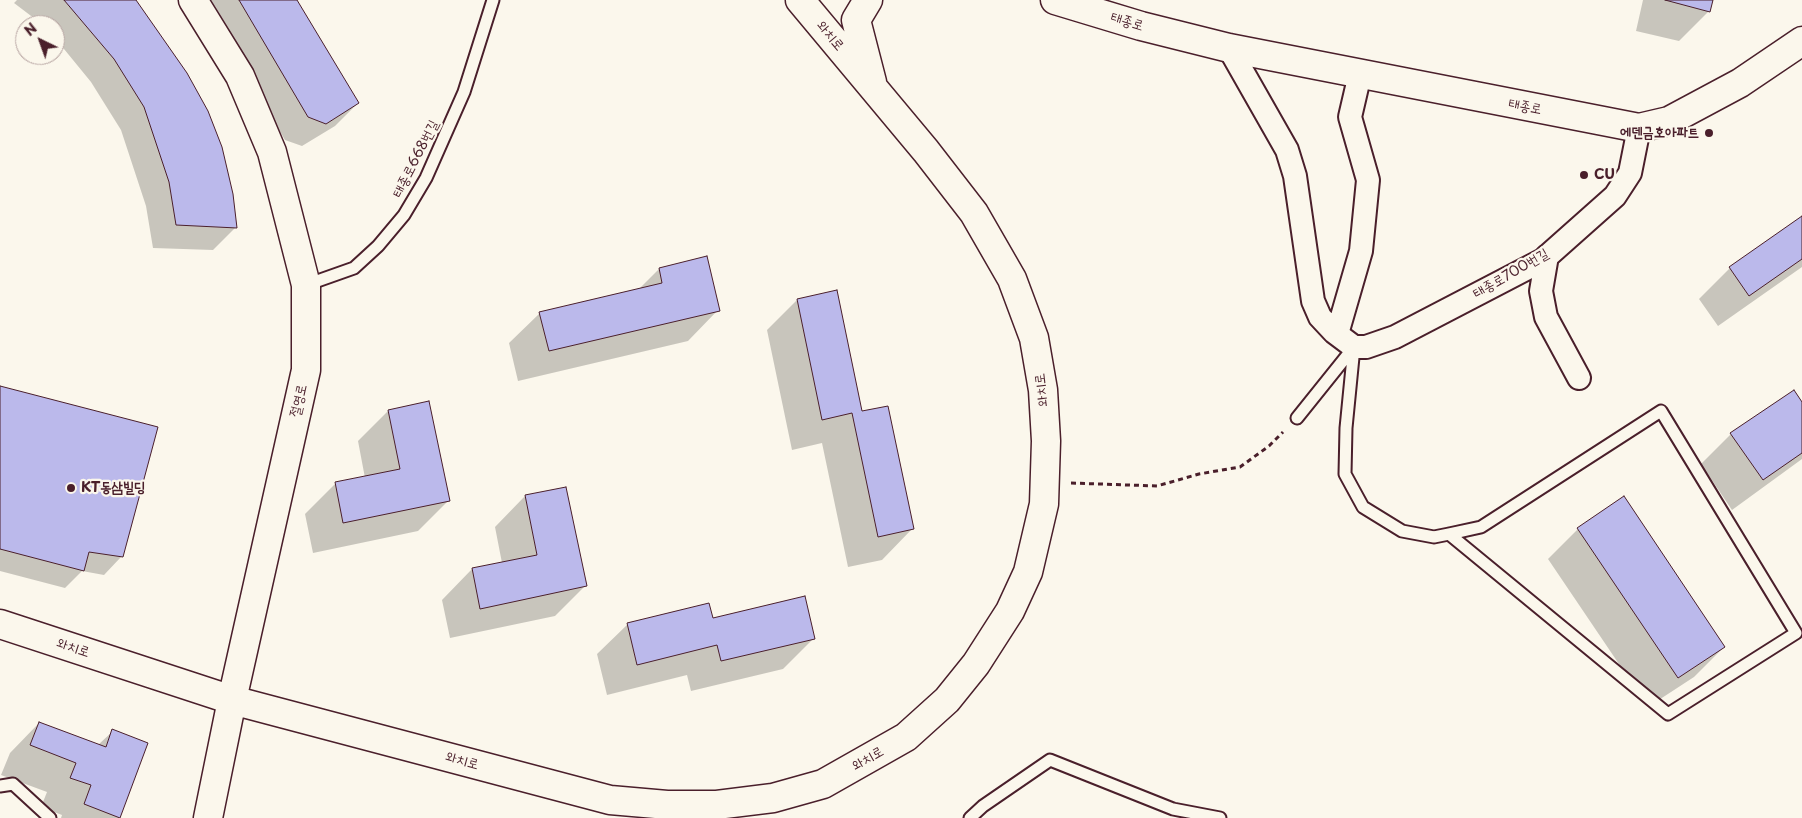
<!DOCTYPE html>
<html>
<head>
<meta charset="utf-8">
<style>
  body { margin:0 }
  #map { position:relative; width:1802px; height:818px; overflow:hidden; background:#fbf7ec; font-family:"Playpen Sans",sans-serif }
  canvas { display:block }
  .north { position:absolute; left:15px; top:15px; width:50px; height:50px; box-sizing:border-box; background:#fbf7ec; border:1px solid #b4a19f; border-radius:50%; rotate:318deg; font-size:14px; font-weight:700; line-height:20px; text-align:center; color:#4a1f2b }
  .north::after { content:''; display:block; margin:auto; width:18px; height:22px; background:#4a1f2b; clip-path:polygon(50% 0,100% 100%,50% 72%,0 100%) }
</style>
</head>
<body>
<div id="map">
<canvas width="1802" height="818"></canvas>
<div class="north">N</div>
</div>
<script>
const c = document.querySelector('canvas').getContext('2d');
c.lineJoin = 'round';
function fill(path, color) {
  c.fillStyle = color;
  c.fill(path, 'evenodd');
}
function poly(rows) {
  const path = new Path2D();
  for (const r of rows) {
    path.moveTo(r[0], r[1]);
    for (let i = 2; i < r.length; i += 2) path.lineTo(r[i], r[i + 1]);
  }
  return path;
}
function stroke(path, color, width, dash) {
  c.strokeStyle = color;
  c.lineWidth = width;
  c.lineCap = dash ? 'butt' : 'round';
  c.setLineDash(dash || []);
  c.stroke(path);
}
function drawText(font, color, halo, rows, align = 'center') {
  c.font = font + ' "Playpen Sans","Poor Story",sans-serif';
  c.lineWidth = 4.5;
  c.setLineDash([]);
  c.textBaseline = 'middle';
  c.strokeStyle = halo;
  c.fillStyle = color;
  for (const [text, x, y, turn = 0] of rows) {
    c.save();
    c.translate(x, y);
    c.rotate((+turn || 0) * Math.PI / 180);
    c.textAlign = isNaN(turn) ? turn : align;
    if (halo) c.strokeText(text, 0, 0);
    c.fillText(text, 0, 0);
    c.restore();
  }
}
fill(poly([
  [17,0,135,0,236,227,213,250,153,248,146,206,121,130,91,82,55,38,55,25,43,25,14,3],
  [202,0,295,0,358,103,335,126,302,146,285,140],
  [1643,0,1712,0,1709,11,1679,41,1636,31],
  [1802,218,1802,267,1718,326,1699,299,1730,268],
  [659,269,718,310,688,341,518,381,509,343,540,313,639,289],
  [797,300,862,412,912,529,882,560,848,567,822,443,792,450,767,330],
  [0,387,156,428,121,557,104,575,82,571,65,588,0,571],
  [1802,404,1802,459,1732,510,1701,464,1731,434],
  [388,411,448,501,418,531,313,553,305,514,335,484,365,478,358,441],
  [525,496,585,586,555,616,450,638,442,600,472,569,502,563,495,527],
  [1624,497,1724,647,1694,677,1648,707,1548,559,1578,529],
  [712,620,814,638,783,669,691,691,687,675,607,695,597,654,628,624],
  [39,723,98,745,113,731,118,818,61,818,62,815,41,807,47,792,1,775,10,753]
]), '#0003');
const building = poly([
  [64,0,136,0,187,73,208,111,222,147,233,194,237,228,176,225,169,182,144,107,114,59,64,0],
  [239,0,297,0,359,103,326,124,308,117,239,0],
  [1665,0,1713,0,1710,12,1665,0],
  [1802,216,1802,259,1749,296,1729,267,1802,216],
  [707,256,720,311,549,351,539,312,662,283,659,268,707,256],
  [837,290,862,411,888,406,914,529,878,537,852,413,822,420,797,299,837,290],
  [0,386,158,427,123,557,89,552,84,571,0,549,0,386],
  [1794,390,1802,402,1802,453,1763,480,1730,433,1794,390],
  [429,401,450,501,343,523,335,482,400,469,388,410,429,401],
  [566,487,587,586,480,609,472,568,537,555,525,495,566,487],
  [1624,496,1725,647,1678,678,1577,528,1624,496],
  [805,596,815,639,721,661,717,645,637,665,627,623,709,603,713,618,805,596],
  [39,722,106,747,112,729,148,743,120,818,84,804,91,785,70,778,76,763,30,745,39,722]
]);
fill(building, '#bbb9eb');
stroke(building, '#4a1f2b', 1);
const service = poly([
  [306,285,354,268,378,246,404,215,426,178,464,92,493,0],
  [1354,347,1346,428,1345,474,1363,507,1402,531,1434,537,1449,534,1481,527,1661,411,1796,633,1668,714,1449,534],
  [1297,418,1354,347],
  [0,786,13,784,50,818],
  [970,818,983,806,1050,760,1173,809,1220,818]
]);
const minor = poly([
  [1229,48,1287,150,1295,176,1313,301,1320,317,1334,332,1354,347,1366,347,1395,337,1543,260,1615,196,1630,173,1639,128],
  [1547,256,1541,291,1546,317,1579,378],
  [1337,334,1361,251,1368,180,1350,117,1360,74]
]);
const secondary = poly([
  [193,0,240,76,272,152,306,285,306,370,232,700,208,818],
  [868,0,856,20,872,82],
  [1055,0,1141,26,1229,48,1639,128,1669,121,1740,83,1802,41],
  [0,624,232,700,610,800,667,805,717,805,773,798,823,784,906,737,947,700,976,664,1010,611,1028,572,1044,504,1046,441,1043,390,1034,338,1012,279,974,213,926,151,800,0]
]);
stroke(service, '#4a1f2b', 15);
stroke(minor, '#4a1f2b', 26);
stroke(secondary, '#4a1f2b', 31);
stroke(poly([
  [1071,483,1157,486,1199,474,1240,467,1269,446,1283,432]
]), '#4a1f2b', 3, [5, 4]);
stroke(service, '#fbf7ec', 11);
stroke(minor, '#fbf7ec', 22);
stroke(secondary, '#fbf7ec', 28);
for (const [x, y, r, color] of [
  [1709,133,5,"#4a1f2b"],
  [1584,175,5,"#4a1f2b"],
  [71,488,5,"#4a1f2b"]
]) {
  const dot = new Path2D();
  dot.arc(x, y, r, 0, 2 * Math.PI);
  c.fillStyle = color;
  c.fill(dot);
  stroke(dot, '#fbf7ec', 2);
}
drawText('14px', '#4a1f2b', '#fbf7ec', [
  ["태종로",1127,22,17],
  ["와치로",830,36,50],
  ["태종로",1525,107,11],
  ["태종로668번길",416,159,-63],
  ["태종로700번길",1511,274,-30],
  ["와치로",1042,390,-97],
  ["절영로",299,401,-77],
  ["와치로",73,648,18],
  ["와치로",868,759,-30],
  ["와치로",462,761,15]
]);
drawText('bold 14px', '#4a1f2b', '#fbf7ec', [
  ["에덴금호아파트",1699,133,"right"],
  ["CU",1594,175],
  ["KT동삼빌딩",81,488]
], 'left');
</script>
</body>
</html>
